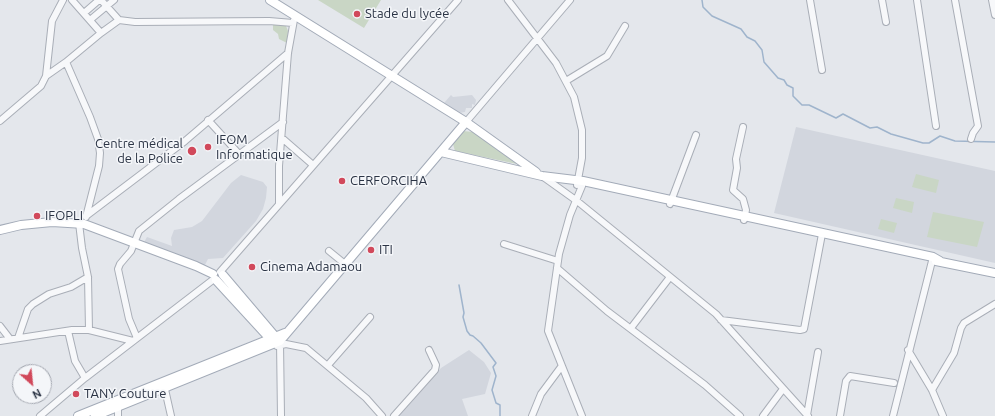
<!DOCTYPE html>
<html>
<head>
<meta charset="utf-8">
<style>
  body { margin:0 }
  #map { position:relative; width:995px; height:416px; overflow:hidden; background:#e4e7ec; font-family:Ubuntu,sans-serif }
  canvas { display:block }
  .north { position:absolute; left:12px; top:364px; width:40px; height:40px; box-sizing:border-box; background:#f4f6f9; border:1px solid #a4a8b1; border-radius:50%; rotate:153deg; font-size:11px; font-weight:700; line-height:16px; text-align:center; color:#2b3445 }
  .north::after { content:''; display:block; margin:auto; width:14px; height:18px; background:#d1495b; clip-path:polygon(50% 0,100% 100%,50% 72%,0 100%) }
</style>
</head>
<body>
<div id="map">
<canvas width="995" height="416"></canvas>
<div class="north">N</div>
</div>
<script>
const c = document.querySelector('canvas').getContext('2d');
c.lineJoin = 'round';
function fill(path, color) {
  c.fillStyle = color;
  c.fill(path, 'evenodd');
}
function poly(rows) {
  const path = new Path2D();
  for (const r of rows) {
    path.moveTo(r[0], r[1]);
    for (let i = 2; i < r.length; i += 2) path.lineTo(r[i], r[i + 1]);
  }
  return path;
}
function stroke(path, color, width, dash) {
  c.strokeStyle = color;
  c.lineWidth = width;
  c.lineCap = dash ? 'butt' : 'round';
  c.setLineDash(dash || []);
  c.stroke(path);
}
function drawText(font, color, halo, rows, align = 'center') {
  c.font = font + ' Ubuntu,sans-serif';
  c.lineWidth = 3;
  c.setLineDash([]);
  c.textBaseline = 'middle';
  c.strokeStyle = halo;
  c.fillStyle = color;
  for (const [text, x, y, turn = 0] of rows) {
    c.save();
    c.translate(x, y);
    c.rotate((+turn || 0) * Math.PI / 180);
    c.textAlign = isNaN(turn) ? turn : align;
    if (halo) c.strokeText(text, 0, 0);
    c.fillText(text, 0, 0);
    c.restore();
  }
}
fill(poly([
  [451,95,453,97,472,95,476,100,475,105,472,104,472,108,466,108,465,112,459,113,444,103],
  [796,127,995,171,995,263,774,213],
  [241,175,263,182,267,187,266,198,263,209,256,221,223,258,208,259,204,267,143,244,147,237,172,246,171,238,174,230,192,227,202,221,231,183],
  [469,350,484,362,491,373,485,394,462,399,468,416,398,416,441,368]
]), '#d2d6de');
fill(poly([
  [318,0,381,0,364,28],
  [273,24,286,26,288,31,287,43,279,39,278,34,273,30],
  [463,131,473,132,517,164,455,151,453,144],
  [916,174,939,180,936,193,912,187],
  [896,198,914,202,912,213,893,208],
  [933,212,984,222,977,247,927,237],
  [881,219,897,223,894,233,878,229]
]), '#c9d6c5');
stroke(poly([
  [702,0,703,7,712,16,741,29,747,37,755,41,762,50,764,62,778,78,784,80,787,85,793,88,793,96,802,105,809,105,836,118,843,114,870,128,877,127,891,134,923,143,929,143,940,136,955,141,995,142],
  [459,285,464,313,463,317,467,331,470,335,473,336,481,343,496,363,493,367,496,376,492,390,496,403,500,405,500,416]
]), '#9fb4cc', 1.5);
const minor = poly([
  [72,0,101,33,119,20],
  [101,0,119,20,135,22,269,21,293,23],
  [508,0,556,63,574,97,582,130,582,158,577,185],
  [810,0,822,70],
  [882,0,886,22],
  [917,0,936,126],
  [955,0,978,126,973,133,971,139],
  [992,0,995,15],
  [84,13,99,0],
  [90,20,114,0],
  [46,76,52,21,63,0],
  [566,81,607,56,625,26],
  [208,120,239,154],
  [0,121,41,86,46,76,66,62],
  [466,122,570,0],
  [743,127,736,159,737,168,733,190,743,199,746,210,744,220],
  [282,138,313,165],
  [542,176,577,201,716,314,808,416],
  [279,204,279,166,288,53,294,20],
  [670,204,696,135],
  [86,216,185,141,288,53],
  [86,217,99,166,100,153,98,139,90,117,66,62,101,33],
  [79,223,82,248,88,277,89,330],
  [504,244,558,261],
  [329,251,345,264],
  [557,268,607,311,705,385,740,416],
  [220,272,458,0],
  [721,320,800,330,804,329,822,234],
  [0,326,10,339],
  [631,328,670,277],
  [68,331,75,361,85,378],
  [18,338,28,309,33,304,49,294,71,287,88,277],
  [137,338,129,319,118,269,120,264,131,251,139,231,179,199,283,122],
  [0,341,72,330,89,330,133,341],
  [280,342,281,416],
  [277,346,286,344,306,348,366,398,382,416],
  [908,350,932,390,943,416],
  [328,365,370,317],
  [164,385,171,416],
  [932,390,954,353,961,328,964,323,995,304],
  [118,404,118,416],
  [807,415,818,352],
  [40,416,85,378,214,279],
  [394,416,435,370,436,365,429,350],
  [532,416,541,394,561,367],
  [582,416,548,331,559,254,570,215,582,186],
  [763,416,783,389],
  [840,416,846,381,850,376,894,383],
  [893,416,933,257]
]);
const major = poly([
  [270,0,466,122,536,172],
  [441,152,542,176,583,181,933,257,940,261],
  [0,230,21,225,52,222,84,224,196,266,213,274],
  [936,261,995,273],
  [223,275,279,341],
  [216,280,273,342],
  [78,416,285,333],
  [95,416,280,341,466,122]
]);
stroke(minor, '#a9aeb7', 8);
stroke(major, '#a3abb8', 10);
stroke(minor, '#f7f8fa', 6);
stroke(major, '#fff', 8);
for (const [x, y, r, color] of [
  [357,14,4,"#d1495b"],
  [208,147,4,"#d1495b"],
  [192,151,5,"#d1495b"],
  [342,181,4,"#d1495b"],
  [37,216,4,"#d1495b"],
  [371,250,4,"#d1495b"],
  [252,267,4,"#d1495b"],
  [76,394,4,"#d1495b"]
]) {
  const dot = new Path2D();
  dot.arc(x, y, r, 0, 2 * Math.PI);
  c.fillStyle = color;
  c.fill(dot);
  stroke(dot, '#f4f6f9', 1.5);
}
drawText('13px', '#2b3445', '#f4f6f9', [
  ["Stade du lycée",365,14],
  ["IFOM",216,140],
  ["Informatique",216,155],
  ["Centre médical",183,144,"right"],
  ["de la Police",183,159,"right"],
  ["CERFORCIHA",350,181],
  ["IFOPLI",45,216],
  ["ITI",379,250],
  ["Cinema Adamaou",260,267],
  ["TANY Couture",84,394]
], 'left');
</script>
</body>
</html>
